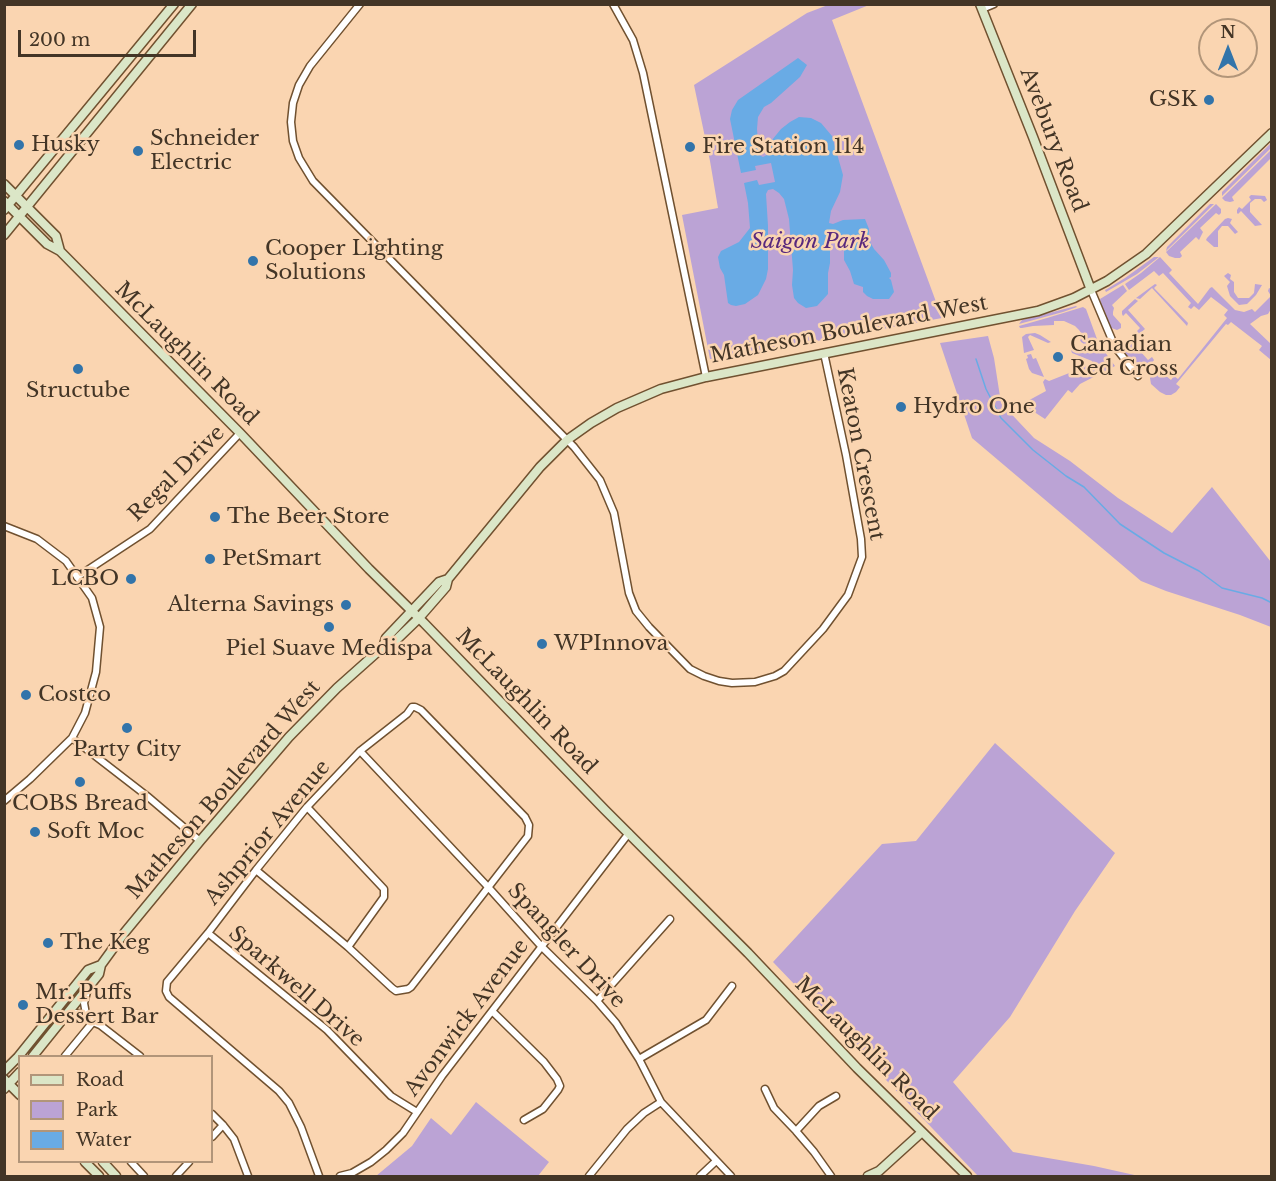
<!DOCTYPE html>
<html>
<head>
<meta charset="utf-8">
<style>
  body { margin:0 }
  #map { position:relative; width:1276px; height:1181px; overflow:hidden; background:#fad5b1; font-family:"Libre Baskerville",serif }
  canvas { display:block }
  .frame { position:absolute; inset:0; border:6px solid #433526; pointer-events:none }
  .legend { position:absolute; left:18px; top:1055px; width:195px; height:108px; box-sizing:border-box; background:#fad5b1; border:2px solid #b19579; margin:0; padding:8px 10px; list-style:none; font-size:18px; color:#433526 }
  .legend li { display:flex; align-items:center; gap:12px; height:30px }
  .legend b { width:30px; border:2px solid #b19579 }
  .north { position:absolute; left:1198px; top:18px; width:60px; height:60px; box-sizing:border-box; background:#fad5b1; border:2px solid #b19579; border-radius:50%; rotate:0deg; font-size:16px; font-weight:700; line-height:24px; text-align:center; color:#433526 }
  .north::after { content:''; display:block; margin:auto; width:21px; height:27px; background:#3274aa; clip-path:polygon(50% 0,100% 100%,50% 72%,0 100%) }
  .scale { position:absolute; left:18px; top:30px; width:178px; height:27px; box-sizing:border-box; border:3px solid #433526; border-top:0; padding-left:8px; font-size:18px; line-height:21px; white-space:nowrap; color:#433526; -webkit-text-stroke:4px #fad5b1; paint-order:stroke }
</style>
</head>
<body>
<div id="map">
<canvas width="1276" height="1181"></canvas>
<div class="frame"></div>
<ul class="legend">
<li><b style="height:8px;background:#dbe6c7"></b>Road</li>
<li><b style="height:16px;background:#bba3d5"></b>Park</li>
<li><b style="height:16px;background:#69abe5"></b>Water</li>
</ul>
<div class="north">N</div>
<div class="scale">200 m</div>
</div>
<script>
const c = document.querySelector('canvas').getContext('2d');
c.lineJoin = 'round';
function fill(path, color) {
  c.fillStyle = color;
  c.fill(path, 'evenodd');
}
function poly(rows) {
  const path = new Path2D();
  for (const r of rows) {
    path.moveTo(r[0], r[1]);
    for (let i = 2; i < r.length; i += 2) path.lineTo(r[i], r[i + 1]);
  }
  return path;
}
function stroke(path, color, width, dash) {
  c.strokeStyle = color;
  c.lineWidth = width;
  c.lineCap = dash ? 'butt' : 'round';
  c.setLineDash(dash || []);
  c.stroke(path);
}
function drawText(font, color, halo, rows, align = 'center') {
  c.font = font + ' "Libre Baskerville",serif';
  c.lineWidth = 5;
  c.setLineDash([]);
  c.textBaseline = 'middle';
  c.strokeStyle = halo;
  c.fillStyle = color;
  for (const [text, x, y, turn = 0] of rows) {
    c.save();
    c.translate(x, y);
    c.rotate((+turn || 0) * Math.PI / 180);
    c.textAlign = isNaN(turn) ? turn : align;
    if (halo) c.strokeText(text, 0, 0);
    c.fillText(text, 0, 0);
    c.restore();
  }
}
fill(poly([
  [828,5,869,5,832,20,942,318,725,358,710,359,682,215,718,208,710,161,694,85,807,13],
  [1271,143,1271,148,1222,196,1222,192],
  [1271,150,1271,158,1232,197,1234,201,1230,202,1225,201,1222,198],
  [1251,195,1265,196,1267,200,1264,202,1261,199,1255,199,1250,203,1250,212,1262,225,1255,226,1241,211,1238,214,1237,213,1237,210,1239,207,1242,209,1251,200,1249,197],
  [1210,204,1214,204,1166,251,1167,247],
  [1216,204,1221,209,1221,213,1219,215,1216,213,1200,228,1203,232,1199,240,1196,237,1180,252,1182,256,1180,258,1175,258,1169,256,1166,252],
  [1228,218,1232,219,1230,223,1238,232,1235,234,1228,226,1222,226,1218,231,1218,247,1214,247,1206,240,1207,238,1225,219],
  [1154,257,1159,257,1137,274,1106,292,1105,290,1107,289,1125,278],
  [1160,257,1172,270,1169,273,1198,304,1210,288,1212,287,1235,310,1244,312,1252,309,1255,312,1271,296,1268,291,1269,288,1271,289,1271,309,1268,314,1261,316,1250,324,1271,344,1271,360,1259,350,1262,346,1231,322,1228,325,1226,324,1176,384,1180,387,1176,392,1171,395,1166,395,1160,392,1151,384,1150,378,1151,374,1155,370,1161,367,1162,368,1160,371,1171,380,1174,376,1178,379,1227,318,1224,315,1228,310,1211,297,1199,310,1194,306,1191,309,1188,307,1191,303,1163,273,1159,276,1154,271,1129,290,1125,284,1141,273],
  [1228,273,1231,275,1230,279,1234,282,1234,292,1238,298,1249,298,1254,293,1255,284,1262,285,1256,295,1247,304,1239,305,1230,296,1227,286,1230,282,1224,276],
  [1155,284,1157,285,1154,288,1188,323,1187,326,1152,288,1140,299,1136,298],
  [1123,285,1127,291,1112,305,1114,308,1113,312,1113,315,1121,324,1121,328,1117,330,1109,327,1101,305,1100,299],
  [1135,299,1138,301,1128,310,1145,329,1139,334,1137,331,1140,328,1126,313,1123,316,1122,314,1122,311],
  [1076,306,1077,307,1063,312,1019,324,1022,320],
  [1083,307,1086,309,1097,339,1095,342,1089,344,1084,344,1081,342,1080,340,1084,337,1079,330,1075,326,1064,321,1054,321,1054,325,1033,326,1022,328,1020,328,1019,326,1047,318],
  [1035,333,1040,335,1051,342,1048,343,1030,335,1028,337,1034,350,1024,353,1022,337,1026,334],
  [988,336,994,358,1001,403,1034,438,1070,461,1118,498,1172,533,1212,487,1271,562,1271,627,1240,615,1166,591,1141,581,972,438,940,343],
  [1133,343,1148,360,1152,357,1154,360,1152,363,1147,364,1133,363,1128,357,1124,351],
  [1102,348,1115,366,1080,384,1072,393,1068,390,1045,419,1022,404,1046,391,1043,382,1045,379,1049,381,1092,364,1092,361,1072,353,1071,350,1087,352],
  [1031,354,1033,359,1036,358,1044,377,1032,373,1029,369,1026,359,1028,358,1027,355],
  [995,743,1115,853,1075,911,1010,1017,953,1082,1013,1152,1094,1166,1139,1176,978,1176,773,962,882,844,916,841],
  [476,1102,549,1162,538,1176,376,1176,412,1146,431,1118,451,1135]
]), '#bba3d5');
fill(poly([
  [798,58,807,65,800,77,771,103,764,107,758,117,757,129,759,155,763,157,767,155,772,140,781,129,790,122,799,117,811,118,821,123,832,136,843,175,840,192,831,211,829,223,833,224,843,220,865,219,869,229,869,240,874,249,884,260,891,273,891,277,889,278,891,280,894,292,889,299,873,299,867,296,863,292,863,287,854,284,850,271,844,260,844,249,839,243,835,240,827,241,830,248,830,263,828,273,828,294,817,306,806,308,798,303,794,298,792,285,793,270,789,219,784,199,779,193,773,189,768,190,766,194,768,226,768,269,766,279,758,295,745,304,736,306,731,305,728,303,724,275,720,268,718,257,721,251,739,242,750,228,748,203,744,183,757,180,759,185,775,182,771,163,755,166,756,170,741,173,730,119,732,110,738,100]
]), '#69abe5');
stroke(poly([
  [976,359,986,389,1001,418,1033,450,1066,476,1084,487,1120,524,1164,553,1199,571,1222,588,1262,598,1272,603]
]), '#69abe5', 1.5);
const street = poly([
  [360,4,310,66,299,85,293,103,291,122,293,141,299,158,313,181,574,447,600,480,614,513,629,593,636,611,649,627,690,669,704,676,719,681,732,683,755,682,775,676,784,671,823,629,848,595,862,557,861,539,846,455,824,353],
  [613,4,633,40,643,73,706,377],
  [982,9,994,4],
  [1091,290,1115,347,1138,376],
  [4,526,37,539,66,561,92,598,100,627,96,672,85,713,72,738,30,779,4,801],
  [77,577,150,529,240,433],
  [72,738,147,796,200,841],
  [360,751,489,888,541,946,597,1001,616,1023,639,1059,661,1102,731,1176],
  [307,807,384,889,384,897,348,947],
  [256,870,348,947,392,988,396,991,408,989,411,987,528,836,529,825,525,817,421,710,415,707,412,707,407,714,360,751,307,807,256,870,208,933,167,982,166,991,169,997,279,1091,289,1103,301,1127,319,1176],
  [208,933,327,1030,391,1096,417,1112],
  [87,992,84,1003,86,1014,93,1022,100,1025,140,1056],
  [597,1001,670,919],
  [492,1011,544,1062,557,1079,560,1086,558,1090,543,1109,524,1120],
  [66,1017,76,1013,86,1014],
  [65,1056,93,1022],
  [639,1059,706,1020,732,986],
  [765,1089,774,1108,796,1131,814,1152,831,1176],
  [212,1114,223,1125,234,1139,248,1176],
  [796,1131,819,1106,836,1096],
  [212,1137,223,1125],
  [131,1162,144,1176],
  [176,1176,189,1162],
  [340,1176,352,1173,371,1162,386,1150,403,1133,442,1076,629,833],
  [589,1176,627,1129,644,1113,661,1102],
  [700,1176,716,1161]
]);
const secondary = poly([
  [980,4,1033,137,1091,290],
  [4,184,56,236,60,251],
  [4,201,47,244,60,251,240,433,369,569,424,623,605,810,748,953,857,1068,967,1176],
  [4,210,174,4],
  [4,235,192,4],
  [383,647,386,638,439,582,448,579],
  [33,1056,99,974,101,965,125,932,200,841,289,737,337,688,383,647,392,644,419,618,446,587,448,579,540,467,567,440,591,423,617,408,661,389,706,377,1013,316,1038,311,1074,298,1107,281,1146,254,1272,133],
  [4,1071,18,1057,88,970,101,965],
  [4,1079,20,1095],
  [4,1089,20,1072],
  [85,1162,99,1176],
  [103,1162,116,1176],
  [868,1176,879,1171,922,1132]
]);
stroke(street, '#705130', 9);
stroke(secondary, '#705130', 11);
stroke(street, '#fff', 6);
stroke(secondary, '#dbe6c7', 8);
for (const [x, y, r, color] of [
  [1209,100,6,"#3274aa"],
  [19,145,6,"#3274aa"],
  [690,147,6,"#3274aa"],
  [138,151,6,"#3274aa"],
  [253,261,6,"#3274aa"],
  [1058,357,6,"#3274aa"],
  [78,369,6,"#3274aa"],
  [901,407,6,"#3274aa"],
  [215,517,6,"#3274aa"],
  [210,559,6,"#3274aa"],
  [131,579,6,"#3274aa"],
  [346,605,6,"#3274aa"],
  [329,627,6,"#3274aa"],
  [542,644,6,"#3274aa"],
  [26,695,6,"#3274aa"],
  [127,728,6,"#3274aa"],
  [80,782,6,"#3274aa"],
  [35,832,6,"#3274aa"],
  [48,943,6,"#3274aa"],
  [23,1005,6,"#3274aa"]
]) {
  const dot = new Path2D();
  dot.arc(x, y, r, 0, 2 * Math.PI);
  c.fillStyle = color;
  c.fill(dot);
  stroke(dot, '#fad5b1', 2);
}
drawText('21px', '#433526', '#fad5b1', [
  ["GSK",1197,100,"right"],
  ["Schneider",150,139],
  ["Electric",150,163],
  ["Husky",31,145],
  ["Fire Station 114",702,147],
  ["Cooper Lighting",265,249],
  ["Solutions",265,273],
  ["Canadian",1070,345],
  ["Red Cross",1070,369],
  ["Structube",78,391,"center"],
  ["Hydro One",913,407],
  ["The Beer Store",227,517],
  ["PetSmart",222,559],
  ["LCBO",119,579,"right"],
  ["Alterna Savings",334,605,"right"],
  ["WPInnova",554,644],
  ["Piel Suave Medispa",329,649,"center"],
  ["Costco",38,695],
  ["Party City",127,750,"center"],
  ["COBS Bread",80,804,"center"],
  ["Soft Moc",47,832],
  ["The Keg",60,943],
  ["Mr. Puffs",35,993],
  ["Dessert Bar",35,1017]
], 'left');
drawText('21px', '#433526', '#fad5b1', [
  ["Avebury Road",1053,140,69],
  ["Matheson Boulevard West",849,330,-11],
  ["McLaughlin Road",186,354,45],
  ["Keaton Crescent",860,454,79],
  ["Regal Drive",177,474,-45],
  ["McLaughlin Road",526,702,46],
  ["Matheson Boulevard West",224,790,-49],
  ["Ashprior Avenue",268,833,-50],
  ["Spangler Drive",566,946,47],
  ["Sparkwell Drive",296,987,41],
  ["Avonwick Avenue",467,1018,-53],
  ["McLaughlin Road",866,1049,45]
]);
drawText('italic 21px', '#58297d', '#fad5b1', [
  ["Saigon Park",810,242]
]);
</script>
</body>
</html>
